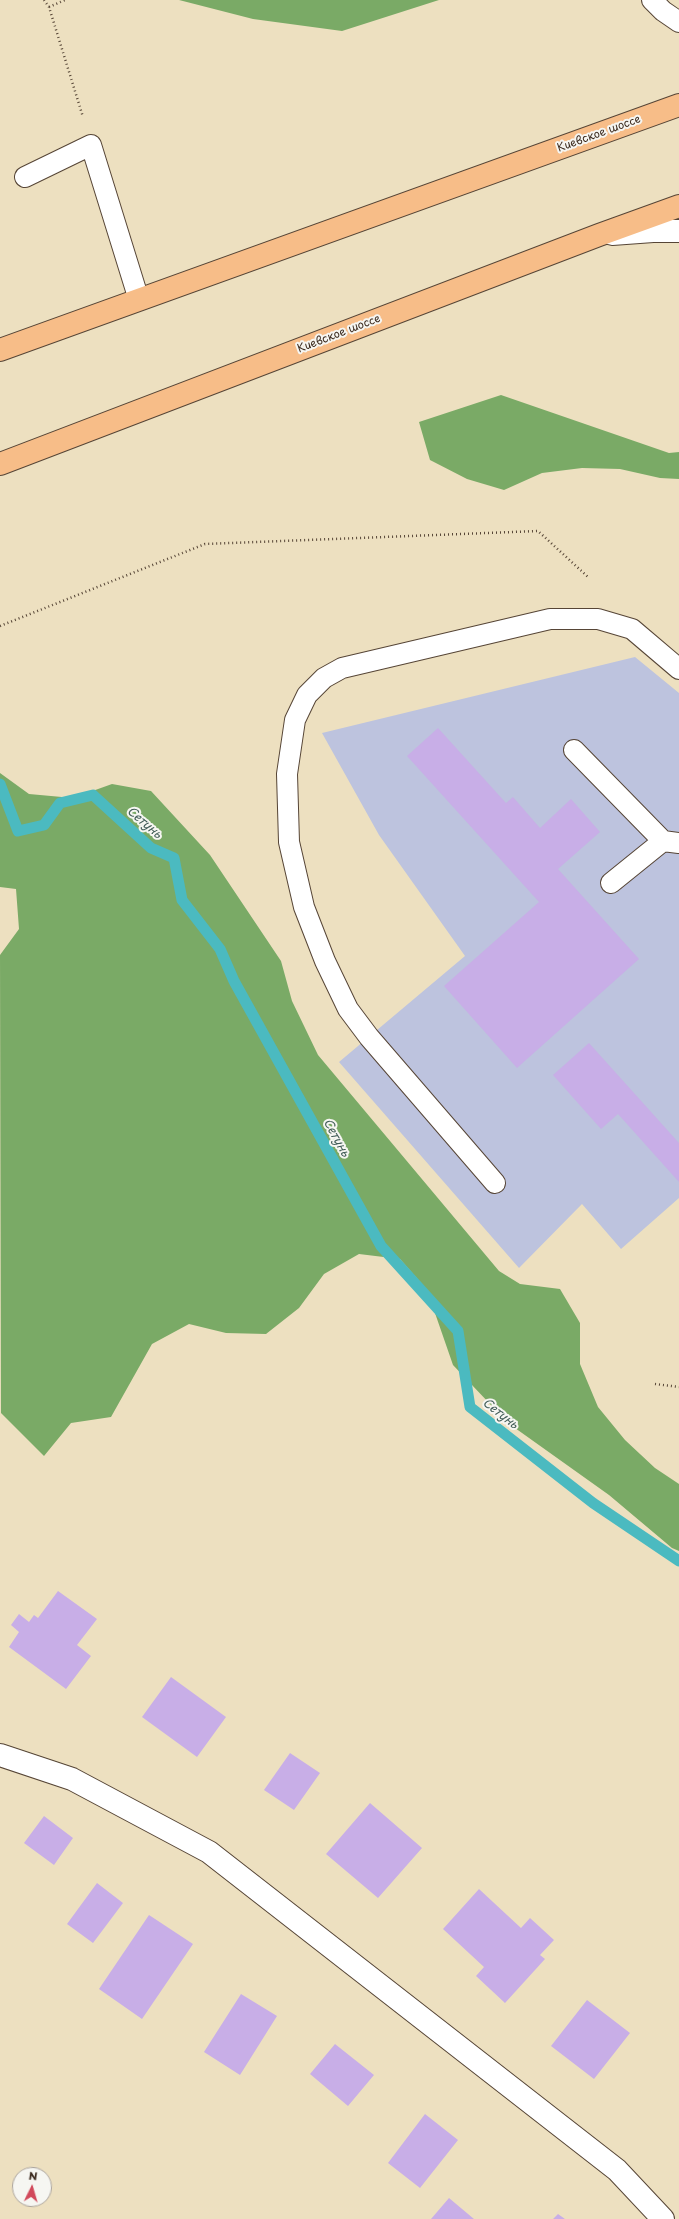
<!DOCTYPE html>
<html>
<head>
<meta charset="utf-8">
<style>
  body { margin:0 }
  #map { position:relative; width:679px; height:2219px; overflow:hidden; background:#ede0c0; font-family:"Playpen Sans",sans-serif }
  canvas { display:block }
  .north { position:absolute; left:12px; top:2167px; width:40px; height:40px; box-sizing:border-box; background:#f6f6f2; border:1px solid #aba49d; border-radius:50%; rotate:5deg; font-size:11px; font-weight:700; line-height:16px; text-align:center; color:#3b2a1e }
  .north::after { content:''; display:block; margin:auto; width:14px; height:18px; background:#d1495b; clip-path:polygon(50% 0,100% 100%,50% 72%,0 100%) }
</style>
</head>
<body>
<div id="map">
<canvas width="679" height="2219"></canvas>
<div class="north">N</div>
</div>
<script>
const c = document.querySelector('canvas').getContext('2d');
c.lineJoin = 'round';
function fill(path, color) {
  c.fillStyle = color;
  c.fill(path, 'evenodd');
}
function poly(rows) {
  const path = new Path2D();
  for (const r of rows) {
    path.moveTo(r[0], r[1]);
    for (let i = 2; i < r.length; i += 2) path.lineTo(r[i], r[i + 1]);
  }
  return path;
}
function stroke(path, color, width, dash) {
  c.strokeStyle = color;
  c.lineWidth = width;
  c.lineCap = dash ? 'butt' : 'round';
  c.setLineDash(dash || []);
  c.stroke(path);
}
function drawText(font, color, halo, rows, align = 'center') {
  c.font = font + ' "Playpen Sans",sans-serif';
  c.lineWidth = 4;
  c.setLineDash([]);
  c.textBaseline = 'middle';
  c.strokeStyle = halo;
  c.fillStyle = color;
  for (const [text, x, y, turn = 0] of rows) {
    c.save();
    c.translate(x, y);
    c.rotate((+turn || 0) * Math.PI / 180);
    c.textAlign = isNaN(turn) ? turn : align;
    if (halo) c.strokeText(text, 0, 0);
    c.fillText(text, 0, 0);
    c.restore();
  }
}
fill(poly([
  [635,657,679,693,679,1198,621,1249,582,1204,519,1268,339,1062,465,956,379,835,322,733]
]), '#bdc3de');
fill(poly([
  [179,0,439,0,342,31,253,19],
  [501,395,669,453,679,452,679,479,660,478,620,469,582,468,542,473,504,490,467,479,430,460,419,422],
  [0,773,29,794,73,798,112,784,151,791,210,855,281,961,292,1001,318,1055,499,1271,520,1284,560,1289,580,1323,580,1364,598,1407,625,1440,655,1468,679,1484,679,1551,672,1548,609,1495,508,1423,453,1365,427,1290,400,1259,359,1254,324,1274,299,1308,266,1334,226,1333,189,1324,152,1344,111,1417,71,1423,44,1456,1,1413,0,955,19,929,16,889,0,887]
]), '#7aaa66');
stroke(poly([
  [0,784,18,831,44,825,60,803,93,795,151,848,174,858,182,900,220,949,234,981,381,1246,458,1331,470,1407,593,1503,679,1561]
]), '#4bbac0', 11);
fill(poly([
  [438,728,506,803,513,797,540,828,571,799,600,832,558,869,639,959,517,1068,444,986,539,902,407,756],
  [589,1043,679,1143,679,1182,618,1114,601,1129,553,1075],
  [58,1591,97,1619,77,1645,91,1656,66,1689,9,1647,19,1632,11,1625,19,1614,29,1622,34,1615,38,1618],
  [171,1677,226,1717,197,1757,142,1717],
  [290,1753,320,1773,294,1810,264,1790],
  [370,1803,422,1848,378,1898,326,1854],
  [44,1816,73,1838,54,1865,24,1843],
  [97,1883,123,1903,93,1943,67,1924],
  [479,1889,521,1928,530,1918,554,1940,540,1955,545,1959,505,2003,476,1976,484,1967,443,1929],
  [149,1915,193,1944,142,2019,99,1989],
  [241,1994,277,2016,240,2075,204,2052],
  [587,2000,630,2033,594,2079,551,2046],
  [335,2044,374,2075,348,2106,310,2074],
  [425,2114,458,2140,420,2188,388,2163],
  [449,2198,474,2219,431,2219],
  [558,2214,565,2219,553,2219]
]), '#c8aee7');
const lane = poly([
  [652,0,663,11,679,22],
  [25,177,91,145,139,300],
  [574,750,663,841,679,843],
  [611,883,663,841],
  [495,1183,369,1037,348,1009,325,961,304,907,289,842,287,774,295,720,307,695,324,678,342,668,550,619,598,619,632,629,679,669]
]);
const street = poly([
  [612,234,653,231,679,231],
  [0,1755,72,1779,209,1852,617,2170,663,2219]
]);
const highway = poly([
  [0,350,679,105],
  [0,464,599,235,679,206]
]);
stroke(lane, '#564536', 22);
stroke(street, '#564536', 24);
stroke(highway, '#564536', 24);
stroke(poly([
  [44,0,49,7,83,117],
  [49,7,65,0],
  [0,626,205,544,538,531,588,577],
  [655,1384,679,1387]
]), '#564536', 2.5, [1, 3]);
stroke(lane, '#fff', 20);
stroke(street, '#fff', 22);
stroke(highway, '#f7bd88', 22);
drawText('11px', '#3b2a1e', '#f6f6f2', [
  ["Киевское шоссе",599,134,-20],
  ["Киевское шоссе",339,334,-21]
]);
drawText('italic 12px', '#415c57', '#f6f6f2', [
  ["Сетунь",144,823,41],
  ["Сетунь",336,1138,61],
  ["Сетунь",500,1414,38]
]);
</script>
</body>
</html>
